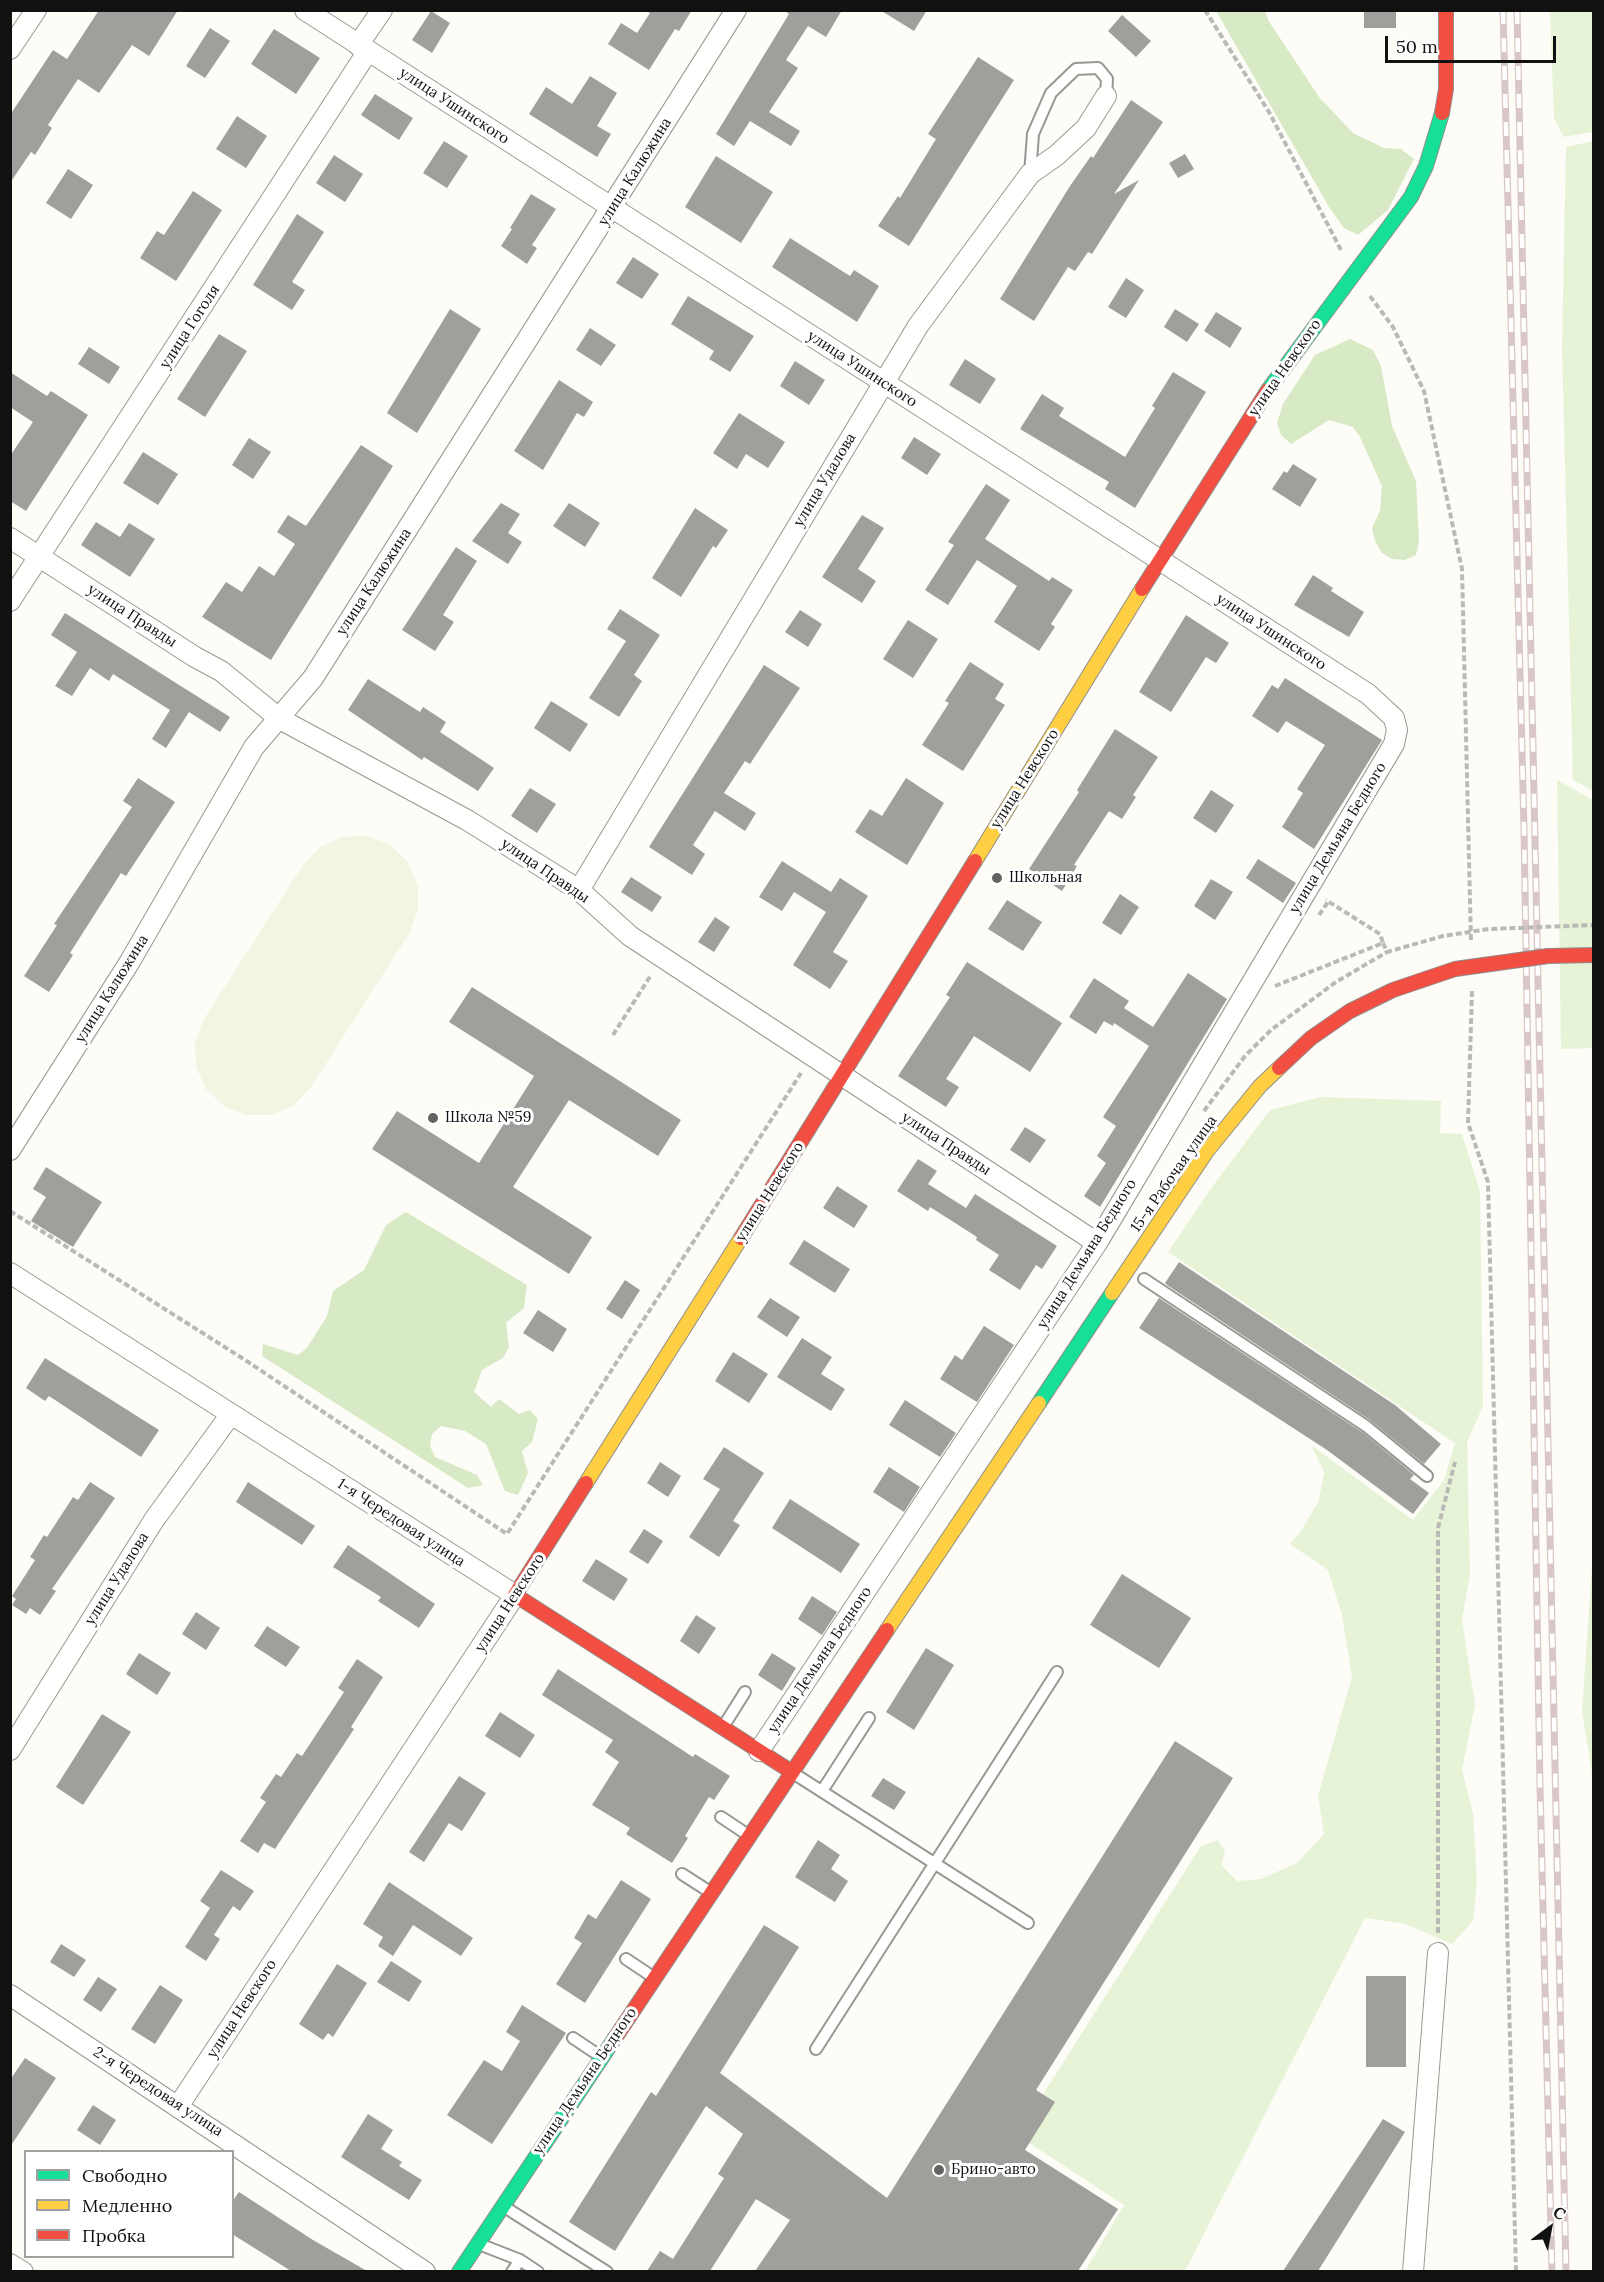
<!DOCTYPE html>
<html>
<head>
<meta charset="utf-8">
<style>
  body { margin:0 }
  #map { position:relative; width:1604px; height:2282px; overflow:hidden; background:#fdfcf7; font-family:Lora,serif }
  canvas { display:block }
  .frame { position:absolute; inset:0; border:12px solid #111; pointer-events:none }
  .legend { position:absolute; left:24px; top:2150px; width:210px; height:108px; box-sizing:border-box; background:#fff; border:2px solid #a0a0a0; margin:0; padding:8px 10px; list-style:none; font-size:18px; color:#111 }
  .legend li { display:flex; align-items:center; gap:12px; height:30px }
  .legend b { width:30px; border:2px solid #a0a0a0 }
  .north { position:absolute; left:1520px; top:2198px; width:60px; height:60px; -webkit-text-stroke:4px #fff; paint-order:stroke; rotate:32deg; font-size:16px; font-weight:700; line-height:24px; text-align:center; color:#111 }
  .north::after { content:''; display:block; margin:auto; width:21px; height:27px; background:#111; clip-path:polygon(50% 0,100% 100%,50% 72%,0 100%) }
  .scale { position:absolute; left:1385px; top:36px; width:171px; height:27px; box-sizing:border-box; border:3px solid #111; border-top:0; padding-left:8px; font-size:18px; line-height:21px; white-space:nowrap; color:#111; -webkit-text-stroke:4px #fff; paint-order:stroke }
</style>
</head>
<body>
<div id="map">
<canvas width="1604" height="2282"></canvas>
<div class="frame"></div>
<ul class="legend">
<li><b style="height:8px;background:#16e098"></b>Свободно</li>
<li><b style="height:8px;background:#ffcf43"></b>Медленно</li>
<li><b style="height:8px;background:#f24e42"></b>Пробка</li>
</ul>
<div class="north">С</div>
<div class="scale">50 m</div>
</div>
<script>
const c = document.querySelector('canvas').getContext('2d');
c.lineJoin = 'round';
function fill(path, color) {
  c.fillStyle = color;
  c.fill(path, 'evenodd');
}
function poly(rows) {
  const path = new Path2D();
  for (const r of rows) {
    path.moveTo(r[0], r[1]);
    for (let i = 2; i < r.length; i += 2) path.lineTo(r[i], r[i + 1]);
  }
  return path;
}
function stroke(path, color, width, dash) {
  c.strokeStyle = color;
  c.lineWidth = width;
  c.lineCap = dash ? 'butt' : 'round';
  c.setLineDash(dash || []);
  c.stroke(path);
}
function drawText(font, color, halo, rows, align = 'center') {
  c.font = font + ' Lora,serif';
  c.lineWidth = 6;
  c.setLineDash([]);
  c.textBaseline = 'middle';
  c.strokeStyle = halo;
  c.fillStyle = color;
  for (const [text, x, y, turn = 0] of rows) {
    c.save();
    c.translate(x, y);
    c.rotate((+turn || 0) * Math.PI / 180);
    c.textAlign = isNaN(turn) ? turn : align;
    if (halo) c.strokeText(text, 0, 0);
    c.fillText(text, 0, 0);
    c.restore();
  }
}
fill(poly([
  [1550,11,1593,11,1593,132,1564,137,1554,118],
  [1593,141,1594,141,1593,791,1573,780,1562,347,1566,147],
  [1557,780,1593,800,1593,1048,1561,1049],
  [1321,1097,1441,1101,1440,1133,1462,1134,1480,1191,1483,1406,1467,1442,1470,1574,1462,1620,1475,1705,1462,1770,1473,1813,1477,1882,1473,1921,1452,1944,1406,1924,1365,1918,1185,2271,1085,2271,1124,2205,1017,2135,1201,1846,1218,1840,1225,1852,1221,1865,1237,1881,1261,1879,1297,1863,1324,1834,1318,1796,1352,1677,1342,1615,1328,1570,1290,1544,1302,1530,1319,1500,1324,1472,1311,1445,1413,1520,1444,1480,1455,1443,1168,1252,1212,1187,1270,1110],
  [1593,1552,1594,1780,1593,1780,1582,1711]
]), '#e7f3d7');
fill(poly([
  [1216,11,1265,11,1268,20,1319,97,1353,133,1384,148,1401,149,1414,159,1388,210,1358,235,1344,228,1329,207],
  [1350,339,1373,350,1381,366,1392,426,1416,481,1419,542,1416,555,1405,560,1392,559,1382,553,1375,541,1372,528,1380,511,1382,486,1360,437,1353,427,1329,420,1291,444,1281,435,1277,423,1283,404,1315,355],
  [406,1212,527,1285,524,1308,506,1323,509,1347,503,1358,482,1370,474,1392,491,1407,499,1399,519,1414,530,1410,538,1419,532,1442,522,1451,528,1473,518,1495,505,1491,486,1444,465,1431,441,1426,432,1434,430,1446,435,1457,477,1475,483,1485,468,1488,262,1356,263,1344,298,1355,307,1348,327,1316,333,1291,364,1270,386,1225]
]), '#d8eac5');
fill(poly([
  [367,836,390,845,408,862,418,885,418,909,410,932,311,1087,294,1105,272,1115,247,1115,224,1106,206,1089,196,1067,195,1042,204,1019,303,865,320,847,342,837]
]), '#f0f6e1');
fill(poly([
  [99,10,178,10,149,56,132,45,99,93,78,79,48,125,52,128,35,155,31,152,10,183,10,115,53,50,67,59],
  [645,10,692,10,679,31,675,29,649,70,608,44,621,23,637,33,650,13],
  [784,10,842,10,826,37,808,26,786,60,798,68,769,112,800,131,791,146,750,121,734,146,716,134,789,14],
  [880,10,927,10,914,31],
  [1364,10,1396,10,1396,28,1364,28],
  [431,11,450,23,432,53,412,40],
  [1122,15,1151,41,1136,57,1108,31],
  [210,28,230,41,205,78,186,66],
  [274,29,320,58,296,94,251,64],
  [978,57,1014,80,909,246,878,226,898,196,900,198,936,139,928,134],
  [590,76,617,93,597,126,611,134,597,157,529,114,546,87,572,104],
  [375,94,413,118,399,140,361,115],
  [1131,100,1163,122,1114,194,1139,180,1092,254,1088,252,1075,271,1068,267,1034,321,1000,299,1070,186,1091,156,1093,158],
  [237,116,267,136,246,168,216,149],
  [444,141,468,156,447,188,423,173],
  [1185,154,1194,169,1178,178,1169,163],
  [334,155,363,174,345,202,316,183],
  [716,156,773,192,741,243,685,207],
  [68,169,93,185,71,219,46,203],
  [193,191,222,210,176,281,140,258,157,231,164,235],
  [531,194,556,209,532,245,537,248,527,264,501,246,512,229,510,228],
  [297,214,324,232,292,282,305,290,292,310,253,285],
  [790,238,850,276,854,270,879,286,857,322,772,267],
  [633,257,659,274,642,299,616,283],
  [1126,278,1144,290,1126,318,1108,307],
  [688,296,754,336,730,372,709,359,714,351,671,324],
  [450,309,481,329,417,433,387,413],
  [1175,309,1199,324,1187,342,1164,327],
  [1216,312,1242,328,1230,348,1204,331],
  [590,328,616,345,601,366,576,350],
  [219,334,247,351,205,417,177,399],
  [89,347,120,367,109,384,78,364],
  [965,359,996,379,980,404,949,385],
  [795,361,825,380,809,405,780,386],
  [10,372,47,396,51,391,88,415,26,511,10,501,10,456,33,422,10,407],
  [1173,372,1206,392,1135,508,1105,489,1109,482,1020,429,1042,394,1064,408,1059,416,1125,457,1155,408,1152,406],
  [559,380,593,402,584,417,577,413,543,470,514,451],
  [739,413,785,442,768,468,746,454,737,469,713,453],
  [914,437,941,454,927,475,901,458],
  [249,438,271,452,253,479,232,465],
  [361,445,393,466,271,660,202,617,226,582,242,592,259,566,274,576,295,544,277,532,288,515,306,526],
  [143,452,178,474,158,505,123,483],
  [1293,464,1317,479,1300,507,1272,489,1284,471,1287,473],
  [986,484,1010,500,985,539,1049,581,1052,577,1073,590,1051,624,1055,627,1039,651,994,622,1017,586,977,560,948,605,925,590,954,545,948,542],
  [501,503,520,514,508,533,522,542,508,564,472,541],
  [569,503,600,523,585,547,553,526],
  [695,508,728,530,716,548,713,546,681,597,652,578],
  [862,515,884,528,858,569,876,581,862,603,822,577],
  [96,522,120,537,129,523,155,539,130,577,81,545],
  [456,547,477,561,443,615,454,622,435,651,402,630],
  [1313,575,1333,588,1331,591,1364,612,1349,637,1294,605],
  [620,609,660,635,634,675,642,681,619,717,589,698,626,641,607,629],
  [800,610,822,624,808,647,785,632],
  [65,613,230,717,220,732,189,712,166,748,152,739,170,710,113,674,109,681,90,668,72,696,55,686,77,652,51,635],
  [1186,615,1229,643,1216,663,1206,657,1171,712,1139,692],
  [908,620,938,639,913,678,883,659],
  [970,662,1004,684,995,699,1005,705,963,771,922,745,949,703,945,701],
  [764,665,800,688,750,764,745,761,724,793,756,813,745,831,715,811,693,845,705,854,692,875,649,847],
  [1285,678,1382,740,1314,849,1282,827,1303,793,1297,789,1325,745,1286,721,1278,733,1252,716,1272,685,1278,689],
  [368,679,420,712,423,707,446,722,440,732,494,768,478,791,424,757,422,760,348,710],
  [551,701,588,724,570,752,534,728],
  [1115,729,1158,757,1133,795,1136,797,1122,819,1109,811,1074,865,1077,866,1062,891,1029,869,1079,792,1077,790],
  [138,778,175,802,126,876,121,873,70,953,73,955,49,992,24,976,57,925,54,924,132,807,123,801],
  [906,778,944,803,907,865,855,832,870,809,882,816],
  [530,788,556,804,537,833,511,816],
  [1211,790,1234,805,1216,833,1193,818],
  [1258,859,1296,883,1283,903,1246,878],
  [782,861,831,892,840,878,868,896,833,952,848,961,830,989,793,965,826,912,794,892,782,911,759,897],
  [631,877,662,897,652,912,621,892],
  [1211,879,1233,892,1215,920,1194,906],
  [1120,894,1139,907,1121,935,1102,923],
  [1007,900,1042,922,1023,951,988,929],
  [715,917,730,927,714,952,698,942],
  [967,962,1062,1023,1030,1072,974,1036,946,1079,959,1087,946,1107,898,1076,950,997,946,995],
  [1188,973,1227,999,1100,1207,1084,1196,1106,1163,1097,1156,1116,1126,1103,1117,1149,1046,1114,1023,1113,1026,1104,1021,1096,1034,1069,1017,1094,978,1129,1001,1124,1008,1153,1027],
  [472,987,681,1120,658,1156,569,1100,513,1187,592,1237,569,1274,372,1149,397,1111,479,1163,534,1076,449,1022],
  [1025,1127,1046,1140,1030,1163,1010,1150],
  [918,1159,937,1171,928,1184,966,1208,975,1194,1057,1246,1042,1269,1036,1265,1020,1290,989,1270,999,1255,976,1240,977,1237,930,1207,928,1211,897,1191],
  [46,1167,102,1202,73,1247,31,1221,46,1197,33,1189],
  [837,1186,868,1206,854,1228,823,1208],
  [804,1240,850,1269,835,1293,789,1264],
  [1179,1262,1395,1405,1441,1444,1424,1464,1370,1420,1167,1285,1165,1283],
  [625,1280,640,1290,622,1319,606,1309],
  [770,1298,800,1317,787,1337,757,1317],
  [1159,1298,1362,1432,1414,1475,1410,1479,1429,1493,1413,1514,1327,1450,1139,1328],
  [538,1310,567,1329,553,1352,523,1333],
  [984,1326,1014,1345,977,1402,940,1379,955,1355,962,1360],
  [802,1338,832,1357,821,1374,845,1389,831,1411,777,1377],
  [733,1352,768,1374,749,1403,715,1381],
  [45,1358,159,1430,141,1457,49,1396,45,1401,26,1388],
  [905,1400,956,1433,940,1457,889,1425],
  [724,1447,764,1473,733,1521,740,1525,719,1557,689,1537,720,1489,703,1479],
  [660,1462,681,1476,668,1497,647,1483],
  [889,1467,920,1487,904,1512,873,1492],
  [90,1482,115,1498,52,1589,56,1591,40,1615,30,1608,26,1614,12,1605,16,1599,12,1596,35,1560,30,1557,44,1535,47,1537,73,1497,78,1500],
  [248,1482,315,1526,302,1545,236,1502],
  [790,1499,860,1544,841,1573,772,1528],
  [644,1529,663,1541,648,1564,629,1552],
  [348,1545,435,1604,419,1628,378,1601,381,1597,333,1567],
  [596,1559,628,1579,614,1601,582,1581],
  [1122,1574,1191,1618,1159,1668,1090,1625],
  [812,1596,837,1612,822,1635,798,1619],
  [196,1612,220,1628,206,1650,182,1634],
  [696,1615,716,1628,699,1654,680,1641],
  [267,1626,300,1647,286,1667,254,1646],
  [926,1648,954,1665,914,1730,886,1712],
  [139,1653,171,1673,157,1695,126,1674],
  [772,1653,796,1668,782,1691,758,1675],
  [357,1659,383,1677,351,1727,354,1729,275,1849,264,1843,258,1853,240,1841,266,1802,260,1798,276,1774,281,1777,297,1753,302,1756,344,1692,338,1688],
  [558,1669,693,1757,695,1754,730,1776,714,1800,709,1797,685,1836,688,1838,672,1863,626,1834,630,1828,592,1805,619,1762,605,1752,613,1740,542,1695],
  [500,1712,535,1735,520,1758,485,1736],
  [102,1714,131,1732,83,1805,56,1787],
  [1175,1741,1233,1778,1036,2090,1055,2102,1025,2150,1118,2209,1078,2271,755,2271,790,2220,756,2199,710,2271,647,2271,660,2251,673,2259,724,2178,718,2174,743,2134,706,2106,615,2251,569,2222,651,2092,656,2096,764,1925,799,1947,720,2073,887,2198],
  [459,1776,486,1793,462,1831,449,1823,424,1862,409,1852],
  [883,1778,906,1792,894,1810,871,1796],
  [818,1840,840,1855,831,1869,848,1881,835,1902,795,1877],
  [221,1870,254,1891,240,1911,233,1906,214,1935,220,1939,206,1961,185,1947,210,1908,200,1901],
  [621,1880,651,1899,585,2003,556,1984,582,1943,574,1938,588,1914,596,1919],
  [389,1882,473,1938,461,1956,413,1925,393,1956,378,1946,383,1937,363,1924],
  [61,1944,86,1960,74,1977,50,1962],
  [391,1961,422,1981,409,2002,377,1982],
  [337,1964,367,1983,333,2037,328,2033,323,2040,299,2024],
  [1366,1976,1406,1976,1406,2067,1366,2067],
  [98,1977,117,1989,101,2012,83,2000],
  [160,1985,183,2000,155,2044,131,2029],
  [522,2005,566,2033,492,2144,447,2115,484,2060,502,2071,520,2041,506,2032],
  [25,2058,56,2078,10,2147,10,2080],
  [93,2105,116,2120,100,2145,77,2130],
  [368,2114,393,2130,381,2149,402,2162,399,2166,422,2180,409,2200,341,2157],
  [1383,2119,1405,2132,1318,2271,1283,2271],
  [239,2192,313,2240,367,2271,291,2271,232,2234,232,2202]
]), '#a19f9c');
const lane = poly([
  [1030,174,1033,134,1051,93,1076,69,1098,68,1107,79,1106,96],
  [1144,1279,1366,1426,1427,1476],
  [723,1727,745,1692],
  [793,1773,1028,1923],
  [822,1791,869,1718],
  [721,1817,748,1835],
  [682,1874,710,1892],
  [626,1959,653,1977],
  [573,2038,600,2056],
  [816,2049,1057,1672],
  [503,2206,607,2272],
  [479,2244,520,2260,538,2272],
  [512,2272,520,2260]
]);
const street = poly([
  [305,10,1368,694,1394,718,1397,730,1394,744,1097,1243,759,1751],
  [358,45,382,10],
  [10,49,36,10],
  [10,538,195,657,221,671,280,719,467,820,579,890,630,936,1097,1243],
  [10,601,368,51],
  [579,890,918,326,1030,174,1057,155,1086,128,1106,96],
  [10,1150,129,963,254,747,313,678,736,10],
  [10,1273,515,1595,179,2105],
  [10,1750,154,1520,231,1414],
  [10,1995,425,2272],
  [10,2264,23,2272],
  [1413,2272,1438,1953]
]);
const fast = poly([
  [1268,390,1411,197,1426,166,1442,113],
  [1039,1403,1112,1293],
  [459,2272,615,2038]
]);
const slow = poly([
  [975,861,1142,589],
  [586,1483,741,1238],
  [887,1630,1039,1403]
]);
const jam = poly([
  [1442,113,1446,89,1446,10],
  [1142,589,1268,390],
  [741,1238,975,861],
  [586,1483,515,1595,792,1772],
  [615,2038,887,1630]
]);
stroke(lane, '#979795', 14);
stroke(street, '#979795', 22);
stroke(fast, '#8e8d8b', 16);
stroke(slow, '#8e8d8b', 16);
stroke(jam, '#8e8d8b', 16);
stroke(poly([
  [1205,10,1269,112,1342,252],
  [1370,296,1393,327,1424,391,1462,569,1471,942],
  [1319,915,1328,902],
  [1275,986,1383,943,1380,934,1326,900],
  [1472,991,1468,1123,1488,1182,1516,2272],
  [613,1035,651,975],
  [10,1211,242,1358,507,1534,801,1073],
  [1438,1933,1438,1528,1455,1462]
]), '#b9b9b8', 4, [6, 3]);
stroke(lane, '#fffffe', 10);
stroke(street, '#fffffe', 20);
stroke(fast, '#16e098', 14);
stroke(slow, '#ffcf43', 14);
stroke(jam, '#f24e42', 14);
const rail = poly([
  [1503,10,1524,828,1540,1786,1552,2272],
  [1517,10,1566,2272]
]);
stroke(rail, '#d9c6c7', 7);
stroke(rail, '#fff', 4.5, [14]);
const slowBridge = poly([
  [1112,1293,1207,1151,1260,1086,1279,1068]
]);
const jamBridge = poly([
  [1279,1068,1311,1038,1350,1011,1393,990,1455,969,1548,956,1594,955]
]);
stroke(slowBridge, '#8e8d8b', 16, []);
stroke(jamBridge, '#8e8d8b', 16, []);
stroke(poly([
  [1383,943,1387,952,1443,936,1489,929,1594,925],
  [1204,1111,1245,1056,1271,1030,1336,982,1387,952]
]), '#b9b9b8', 4, [6, 3]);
stroke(slowBridge, '#ffcf43', 14);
stroke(jamBridge, '#f24e42', 14);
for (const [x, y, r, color] of [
  [997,878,6,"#646362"],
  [433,1118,6,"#646362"],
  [939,2170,6,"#646362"]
]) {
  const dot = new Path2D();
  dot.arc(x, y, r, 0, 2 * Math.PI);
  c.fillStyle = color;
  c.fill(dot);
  stroke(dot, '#fff', 2);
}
drawText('15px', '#111', '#fff', [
  ["улица Ушинского",454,106,33],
  ["улица Калюжина",635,172,-58],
  ["улица Гоголя",190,327,-57],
  ["улица Невского",1285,368,-55],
  ["улица Ушинского",862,369,33],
  ["улица Удалова",825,480,-59],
  ["улица Калюжина",374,582,-57],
  ["улица Правды",132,616,33],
  ["улица Ушинского",1271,632,33],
  ["улица Невского",1025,779,-58],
  ["улица Демьяна Бедного",1338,838,-59],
  ["улица Правды",545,871,34],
  ["улица Калюжина",112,989,-58],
  ["улица Правды",946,1144,33],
  ["15-я Рабочая улица",1174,1174,-55],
  ["улица Невского",770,1192,-58],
  ["улица Демьяна Бедного",1087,1254,-58],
  ["1-я Чередовая улица",401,1523,33],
  ["улица Удалова",117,1579,-58],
  ["улица Невского",510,1603,-57],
  ["улица Демьяна Бедного",820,1660,-56],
  ["улица Невского",242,2009,-57],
  ["улица Демьяна Бедного",585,2081,-56],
  ["2-я Чередовая улица",158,2092,33]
]);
drawText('15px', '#111', '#fff', [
  ["Школьная",1009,878],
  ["Школа №59",445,1118],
  ["Брино-авто",951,2170]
], 'left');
</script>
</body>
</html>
